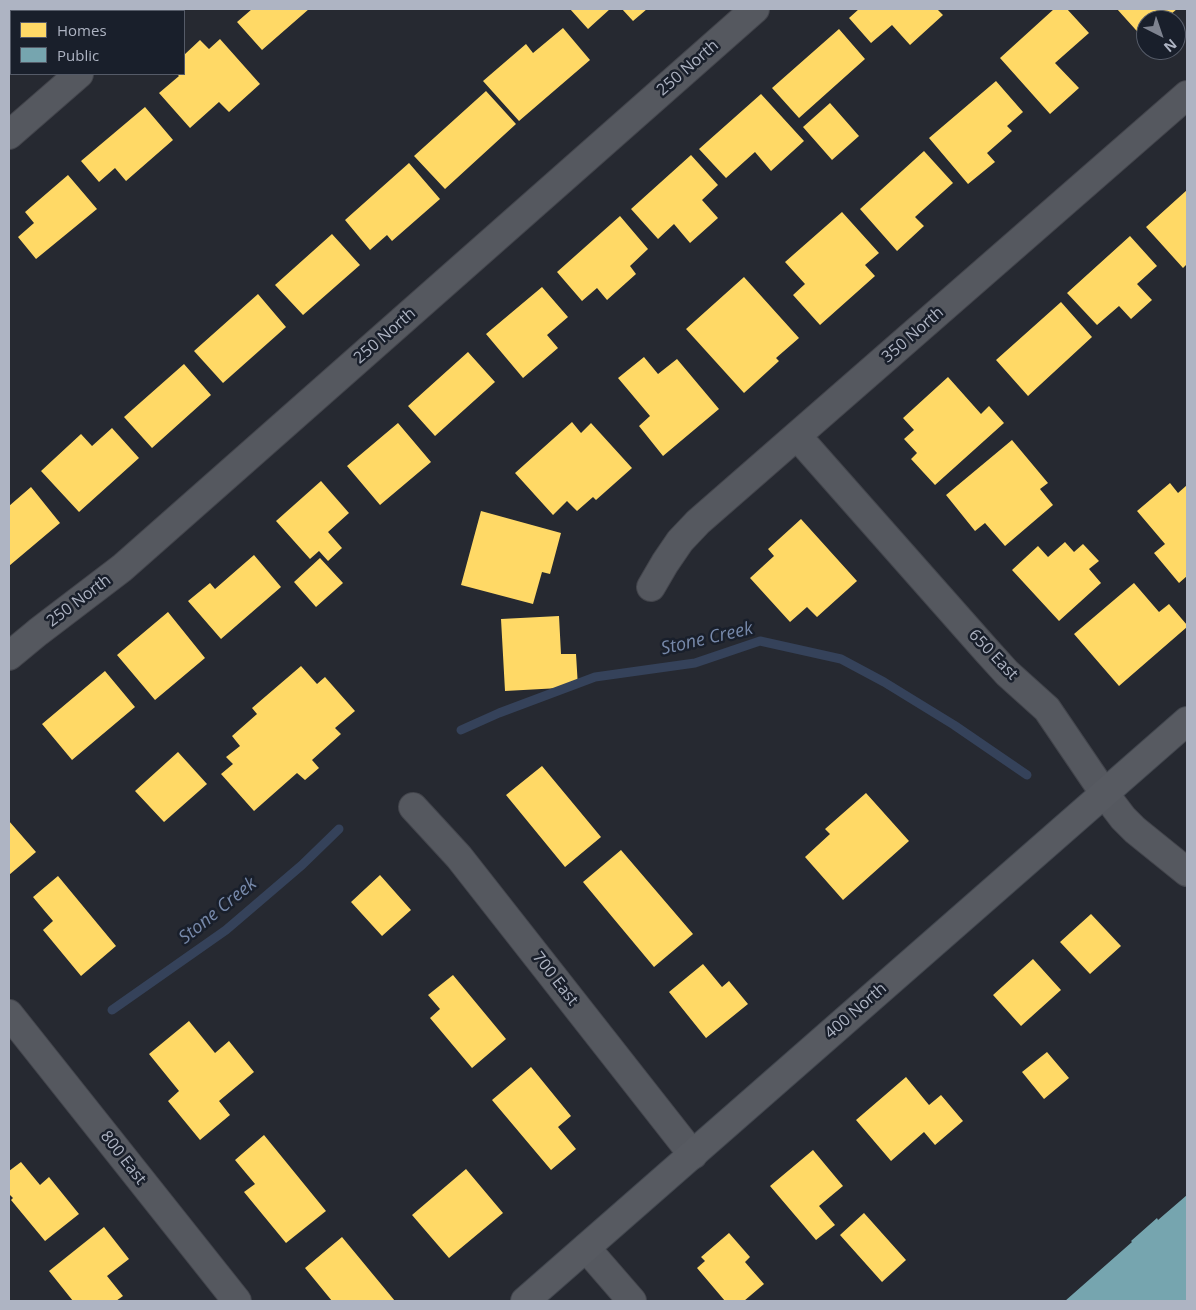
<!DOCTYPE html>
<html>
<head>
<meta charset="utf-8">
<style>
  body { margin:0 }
  #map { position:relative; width:1196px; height:1310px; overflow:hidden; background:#262931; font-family:"Open Sans",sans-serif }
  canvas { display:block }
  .frame { position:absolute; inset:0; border:10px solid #aeb4c3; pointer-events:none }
  .legend { position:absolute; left:10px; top:10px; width:175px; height:65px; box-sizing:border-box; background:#191f2b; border:1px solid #555b68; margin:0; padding:6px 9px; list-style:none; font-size:15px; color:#aeb4c3 }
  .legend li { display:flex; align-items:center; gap:10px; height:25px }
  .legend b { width:25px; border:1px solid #555b68 }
  .north { position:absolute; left:1136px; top:10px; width:50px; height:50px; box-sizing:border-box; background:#191f2b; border:1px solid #555b68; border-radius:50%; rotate:139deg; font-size:14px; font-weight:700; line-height:20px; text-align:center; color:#aeb4c3 }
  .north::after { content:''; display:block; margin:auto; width:18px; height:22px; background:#7e8390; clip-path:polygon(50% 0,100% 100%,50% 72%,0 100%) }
</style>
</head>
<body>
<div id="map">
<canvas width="1196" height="1310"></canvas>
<div class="frame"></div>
<ul class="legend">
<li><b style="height:14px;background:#ffd966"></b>Homes</li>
<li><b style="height:14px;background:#76a5af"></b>Public</li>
</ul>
<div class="north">N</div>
</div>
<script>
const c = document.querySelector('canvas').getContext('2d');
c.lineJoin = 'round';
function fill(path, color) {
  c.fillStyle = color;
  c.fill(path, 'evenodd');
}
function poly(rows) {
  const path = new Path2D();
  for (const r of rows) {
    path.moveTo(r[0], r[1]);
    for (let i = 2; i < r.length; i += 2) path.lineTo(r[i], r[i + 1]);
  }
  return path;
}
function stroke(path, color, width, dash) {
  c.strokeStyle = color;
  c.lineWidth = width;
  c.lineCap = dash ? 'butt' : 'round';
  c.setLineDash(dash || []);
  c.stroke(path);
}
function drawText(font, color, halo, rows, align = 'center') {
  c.font = font + ' "Open Sans",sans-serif';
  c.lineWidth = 5;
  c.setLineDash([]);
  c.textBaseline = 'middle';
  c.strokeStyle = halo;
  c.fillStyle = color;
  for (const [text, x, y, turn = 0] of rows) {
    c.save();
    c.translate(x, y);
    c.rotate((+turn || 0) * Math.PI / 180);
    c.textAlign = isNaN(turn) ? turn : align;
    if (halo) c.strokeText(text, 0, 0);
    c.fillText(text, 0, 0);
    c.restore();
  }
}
fill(poly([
  [9,9,53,9,50,11,11,11,11,45,9,47],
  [252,9,309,9,262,50,237,22],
  [570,9,610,9,588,29],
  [622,9,647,9,633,21],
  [859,9,937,9,943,15,910,45,892,25,871,43,849,18],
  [1054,9,1067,9,1089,33,1055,63,1079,88,1050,114,1000,58],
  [1117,9,1177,9,1164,20,1146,20,1146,37,1144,39],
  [563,28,590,60,519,121,483,81,526,44,533,53],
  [839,29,865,59,799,118,772,88],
  [220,39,260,84,229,112,219,102,190,128,159,93,179,76,177,74,184,74,184,55,200,40,209,49],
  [996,81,1023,112,1007,126,1012,131,987,153,995,162,968,184,929,138],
  [486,91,516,124,445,189,414,156],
  [761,94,804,141,771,171,755,152,726,178,699,149],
  [830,103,859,136,832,160,803,127],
  [145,107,173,140,126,181,115,168,99,182,81,161],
  [924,151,953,183,915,217,924,226,897,251,860,209],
  [691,155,718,185,702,200,718,218,690,243,674,224,658,239,631,209],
  [409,163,440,199,392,241,387,235,370,250,345,220],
  [68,175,97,209,36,259,18,237,34,223,25,212],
  [1187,190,1187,264,1183,268,1146,227],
  [842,212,879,253,865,265,875,276,820,325,793,295,805,284,785,262],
  [620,216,648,249,630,266,636,274,607,300,597,288,582,301,557,272],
  [332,234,360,265,303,315,275,285],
  [1130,236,1157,266,1137,284,1152,300,1131,319,1119,306,1097,325,1067,293],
  [744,277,799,338,776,358,779,361,744,393,686,329],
  [542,287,568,317,547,335,558,348,523,378,486,334],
  [258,294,286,327,223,383,194,351],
  [1061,302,1092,337,1028,396,996,360],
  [468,352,495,382,435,436,408,406],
  [644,357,658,374,677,359,719,409,663,456,639,426,650,416,618,378],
  [184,364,211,395,152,448,124,417],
  [948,377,981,414,989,406,1004,423,935,485,911,459,917,453,904,439,914,430,903,418],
  [572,422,581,433,591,423,632,468,596,500,593,497,577,511,567,501,553,515,515,473],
  [398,423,431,462,380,505,347,466],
  [112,428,139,458,79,512,41,471,81,434,92,446],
  [1012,440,1048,483,1040,489,1053,505,1005,546,985,523,975,531,946,495],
  [321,481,349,513,328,532,342,548,328,561,319,551,310,559,276,521],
  [1170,483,1178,493,1187,485,1187,576,1179,583,1154,553,1165,544,1137,511],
  [31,487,60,523,9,566,9,506],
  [481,511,561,533,550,574,542,572,533,604,461,585],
  [801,519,857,581,817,617,807,607,790,622,750,578,774,556,768,549],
  [1065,542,1074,552,1083,544,1099,561,1089,569,1101,583,1059,621,1012,570,1038,546,1048,557],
  [254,555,281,587,221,639,188,601,210,583,215,589],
  [320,558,343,583,316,607,294,582],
  [1134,583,1159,612,1169,604,1187,625,1187,627,1119,686,1074,634],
  [168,612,205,658,155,700,117,655],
  [559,616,561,654,576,654,578,687,505,691,501,619],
  [301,666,317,684,325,677,355,711,335,728,341,734,312,760,319,768,305,780,297,773,254,811,221,774,233,764,226,757,240,746,232,736,257,714,252,708],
  [105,671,135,707,72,760,42,724],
  [178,752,207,784,164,822,135,791],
  [542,766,601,837,565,867,506,795],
  [866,793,909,841,843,900,805,857,830,834,825,829],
  [9,821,36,852,9,875],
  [621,850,693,934,654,967,583,882],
  [380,875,411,910,382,936,351,902],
  [58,876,116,946,81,976,43,930,53,921,33,897],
  [1091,914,1121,946,1090,974,1060,942],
  [1033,959,1061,990,1021,1026,993,995],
  [703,964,722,987,729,981,748,1004,706,1038,669,992],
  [453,975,506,1039,472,1068,430,1018,440,1009,428,995],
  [189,1021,215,1053,229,1041,254,1072,219,1101,230,1115,200,1140,168,1101,179,1091,149,1054],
  [1047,1052,1069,1078,1044,1099,1022,1072],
  [531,1067,571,1116,558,1127,576,1149,551,1170,492,1100],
  [906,1077,929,1105,941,1095,963,1121,935,1145,924,1132,891,1161,856,1120],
  [264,1135,326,1211,286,1243,244,1192,255,1184,235,1160],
  [813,1150,843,1186,819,1206,835,1225,816,1240,770,1186],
  [21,1162,40,1185,49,1177,79,1214,45,1241,11,1200,13,1198,9,1194,9,1171],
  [466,1169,503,1213,449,1258,412,1215],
  [864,1213,906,1260,882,1282,840,1235],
  [104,1227,129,1259,107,1276,123,1296,116,1301,73,1301,49,1271],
  [729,1233,750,1257,745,1262,764,1284,744,1301,725,1301,697,1268,705,1261,701,1257],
  [342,1237,395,1301,332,1301,305,1268]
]), '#ffd966');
fill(poly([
  [1187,1195,1187,1301,1065,1301,1132,1242,1131,1241,1157,1218,1158,1220]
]), '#76a5af');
stroke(poly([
  [461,730,499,713,595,677,695,663,760,641,841,659,884,682,954,725,1027,775],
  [112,1010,226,930,302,865,339,829]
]), '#35425a', 9);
const minor = poly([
  [151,11,154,9],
  [9,135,79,74],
  [797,436,987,651,1007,673,1047,709,1104,793,1123,818,1135,830,1187,872],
  [651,587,665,563,680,541,698,522,1187,95],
  [9,656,38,632,122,568,755,9],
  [413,807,459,857,693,1155],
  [9,1014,237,1301],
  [586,1248,632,1301]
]);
const major = poly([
  [525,1301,1187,721]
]);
stroke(minor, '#43454c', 30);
stroke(major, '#42464e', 30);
stroke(minor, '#55585f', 28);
stroke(major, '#575a61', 28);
drawText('16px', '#aeb4c3', '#191f2b', [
  ["250 North",688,68,-41],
  ["350 North",913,335,-41],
  ["250 North",385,336,-41],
  ["250 North",79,601,-37],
  ["650 East",993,655,46],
  ["700 East",555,979,52],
  ["400 North",856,1011,-41],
  ["800 East",123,1158,52]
]);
drawText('italic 18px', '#7789aa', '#191f2b', [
  ["Stone Creek",707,639,-13],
  ["Stone Creek",218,911,-39]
]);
</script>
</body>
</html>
